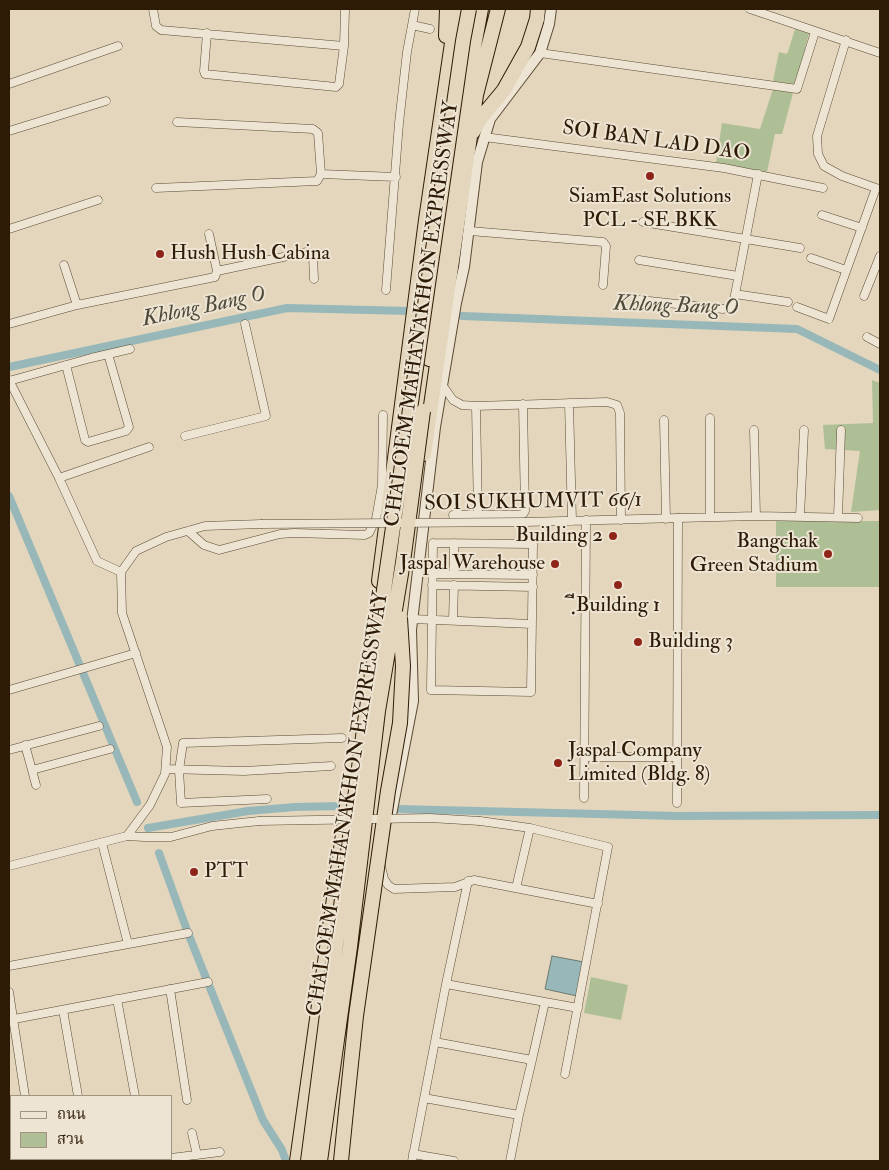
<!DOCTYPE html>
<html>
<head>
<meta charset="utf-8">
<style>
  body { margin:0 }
  #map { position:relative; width:889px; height:1170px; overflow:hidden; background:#e3d6bc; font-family:"IM FELL Double Pica","Noto Serif Thai",serif }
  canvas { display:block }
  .frame { position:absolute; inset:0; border:10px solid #2e1b05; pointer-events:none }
  .legend { position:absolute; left:10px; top:1095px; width:162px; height:65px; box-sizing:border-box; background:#ede4d3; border:1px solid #a19481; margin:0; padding:6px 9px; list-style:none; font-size:15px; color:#2e1b05 }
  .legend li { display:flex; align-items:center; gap:10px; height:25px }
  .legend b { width:25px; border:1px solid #a19481 }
</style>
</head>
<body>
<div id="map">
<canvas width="889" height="1170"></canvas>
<div class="frame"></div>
<ul class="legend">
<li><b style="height:6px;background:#ede4d3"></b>ถนน</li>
<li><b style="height:14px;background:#aebf95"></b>สวน</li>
</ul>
</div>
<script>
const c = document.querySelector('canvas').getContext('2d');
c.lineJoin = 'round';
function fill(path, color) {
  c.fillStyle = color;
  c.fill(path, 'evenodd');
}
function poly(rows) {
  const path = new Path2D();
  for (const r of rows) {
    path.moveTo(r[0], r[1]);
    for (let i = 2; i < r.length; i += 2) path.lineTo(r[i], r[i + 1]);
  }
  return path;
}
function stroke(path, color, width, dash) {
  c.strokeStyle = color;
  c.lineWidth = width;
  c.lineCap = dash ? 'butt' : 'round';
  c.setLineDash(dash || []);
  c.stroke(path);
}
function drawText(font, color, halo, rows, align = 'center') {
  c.font = font + ' "IM FELL Double Pica",serif';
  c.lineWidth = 4;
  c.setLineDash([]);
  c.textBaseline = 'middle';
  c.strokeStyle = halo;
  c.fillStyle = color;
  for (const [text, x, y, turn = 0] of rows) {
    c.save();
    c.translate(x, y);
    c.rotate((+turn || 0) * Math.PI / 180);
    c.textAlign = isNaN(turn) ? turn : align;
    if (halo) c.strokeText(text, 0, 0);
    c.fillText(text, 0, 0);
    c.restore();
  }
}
fill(poly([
  [795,29,809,33,796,83,793,84,773,81,779,52,786,54,788,52],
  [773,89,793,93,782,134,775,134,767,172,716,163,722,123,760,129],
  [872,380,880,383,880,510,851,512,860,451,825,449,823,425,873,423],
  [776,521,880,521,880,587,776,587],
  [591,977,628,985,621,1020,584,1013]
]), '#aebf95');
const water = poly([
  [552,956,584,962,577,996,545,989,552,956]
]);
fill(water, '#97b7b8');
stroke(water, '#6d7970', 1);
stroke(poly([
  [462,316,797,329,880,370],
  [9,367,287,308,409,311],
  [9,496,137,802],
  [398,809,677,816,880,815],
  [148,828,248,811,295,807,343,806],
  [159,853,188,933,263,1120,282,1150,286,1161]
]), '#97b7b8', 8);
const minor = poly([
  [153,9,156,26,161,30,344,46],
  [750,9,880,53],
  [412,25,430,29],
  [207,33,204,71,205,74,336,87,339,84,344,46,345,9],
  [540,53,797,89,815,32],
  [9,84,118,46],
  [177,122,313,129,318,133,321,174],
  [9,131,106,101],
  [484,137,724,168,823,188],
  [156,188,317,181,321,174,396,177],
  [822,215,862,228],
  [643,222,800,248],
  [9,229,98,200],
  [470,231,603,242,606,246,603,285],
  [811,258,846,270],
  [639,260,738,276],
  [64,265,77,305],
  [217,271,307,252,313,256,314,279],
  [386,290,399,123,407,52,415,9],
  [735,294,788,302],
  [864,296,880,256],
  [640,300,723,309,730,307,734,300,758,174],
  [797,307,829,319,876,188,842,176,824,166,818,154,817,136,846,40],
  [9,324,77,305,215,277,217,271,209,234],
  [867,337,880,344],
  [66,365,85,440,88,442,126,431,129,427,108,354],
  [9,380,59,478,97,561,121,572],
  [9,381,91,358,130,349],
  [443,386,453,400,462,405,476,406,607,402,617,405,620,413,621,520],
  [569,403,572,521],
  [476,406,478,515],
  [710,418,710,517],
  [664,420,666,519],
  [754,430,756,516],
  [185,436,266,416,245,324],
  [59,478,149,447],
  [453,515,519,515,523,514,525,511,523,404],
  [800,516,804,430],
  [838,517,841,430],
  [525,522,756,516,858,518],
  [188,531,204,545,219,550,280,534,294,533,365,535,369,533,376,519,382,485,383,415],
  [433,543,533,544,531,692,431,690,433,543],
  [454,543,454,574],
  [121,572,136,551,166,537,205,526,261,524],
  [432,574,533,575],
  [432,585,533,587],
  [412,619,532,624],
  [453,620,454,585],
  [9,690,136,653],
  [25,745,32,770,110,749],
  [9,750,99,726],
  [585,757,677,757],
  [166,769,244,771,331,766],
  [32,770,36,785],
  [584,798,586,520],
  [267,799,181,803,179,770,183,743,342,738],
  [677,803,678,518],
  [480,821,530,828,608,847,565,1074],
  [127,836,144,837,171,837,212,826,259,821],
  [102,843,128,944],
  [9,866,127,836,150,805,165,774,167,747,122,613,121,572],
  [381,866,384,879,388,885,394,889,455,887,474,880,598,904],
  [516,888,530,828],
  [9,966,188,933],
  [446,984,578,1008],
  [170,989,187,1100],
  [9,992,25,1096],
  [117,999,135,1096],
  [63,1010,78,1096],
  [9,1020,208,982],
  [435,1042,532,1060,519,1115],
  [532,1060,545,1002],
  [424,1098,519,1115,510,1161],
  [192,1133,197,1155],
  [413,1154,454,1161],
  [171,1158,220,1152],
  [152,1161,169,1159],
  [412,1161,446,984,468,881]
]);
const tertiary = poly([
  [391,815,413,701,411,630,435,427,456,303,464,267,477,162,490,119,540,53,549,24,551,9]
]);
const motorway = poly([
  [446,36,447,9],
  [473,132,480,119,504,90,528,47,537,19,538,9],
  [429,359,440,261,465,94,481,9],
  [424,454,476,95,498,9],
  [379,581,426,220,457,9],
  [297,1161,347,806],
  [341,1161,346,1111]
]);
stroke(minor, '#5b4a33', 9);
stroke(tertiary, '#5b4a33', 12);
stroke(motorway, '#2e1b05', 16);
stroke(minor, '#ede4d3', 8);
stroke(tertiary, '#ede4d3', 10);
stroke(motorway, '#e3d6bc', 14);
const minorBridge = poly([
  [261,524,525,522],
  [259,821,430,818,480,821]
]);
const motorwayBridge = poly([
  [346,1111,356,1016,388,791,400,723,403,666,400,618],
  [308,1161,364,729,463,41,469,9],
  [320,1161,350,947,378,711,403,562,423,411]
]);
stroke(minorBridge, '#5b4a33', 9, []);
stroke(motorwayBridge, '#2e1b05', 16, []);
stroke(minorBridge, '#ede4d3', 8);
stroke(motorwayBridge, '#e3d6bc', 14);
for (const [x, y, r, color] of [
  [650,176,5,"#8f2418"],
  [160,254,5,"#8f2418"],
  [613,536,5,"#8f2418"],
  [828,554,5,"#8f2418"],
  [555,564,5,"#8f2418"],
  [618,585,5,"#8f2418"],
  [638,642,5,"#8f2418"],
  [558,763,5,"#8f2418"],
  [194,872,5,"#8f2418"]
]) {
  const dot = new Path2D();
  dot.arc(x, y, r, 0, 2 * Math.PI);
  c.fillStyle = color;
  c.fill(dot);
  stroke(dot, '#ede4d3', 2);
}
drawText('21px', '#2e1b05', '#ede4d3', [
  ["SOI BAN LAD DAO",656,142,8],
  ["CHALOEM MAHANAKHON EXPRESSWAY",423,314,-82],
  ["SOI SUKHUMVIT 66/1",533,503,-1],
  ["CHALOEM MAHANAKHON EXPRESSWAY",349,804,-81]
]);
drawText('21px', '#2e1b05', '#ede4d3', [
  ["SiamEast Solutions",650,197,"center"],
  ["PCL - SE BKK",650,221,"center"],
  ["Hush Hush Cabina",170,254],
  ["Building 2",603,536,"right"],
  ["Bangchak",818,542,"right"],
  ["Green Stadium",818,566,"right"],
  ["Jaspal Warehouse",545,564,"right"],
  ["ฺีBuilding 1",618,606,"center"],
  ["Building 3",648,642],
  ["Jaspal Company",568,751],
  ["Limited (Bldg. 8)",568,775],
  ["PTT",204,872]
], 'left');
drawText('italic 22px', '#4e4a3b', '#ede4d3', [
  ["Khlong Bang O",676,307,2],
  ["Khlong Bang O",204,308,-12]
]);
</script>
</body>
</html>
